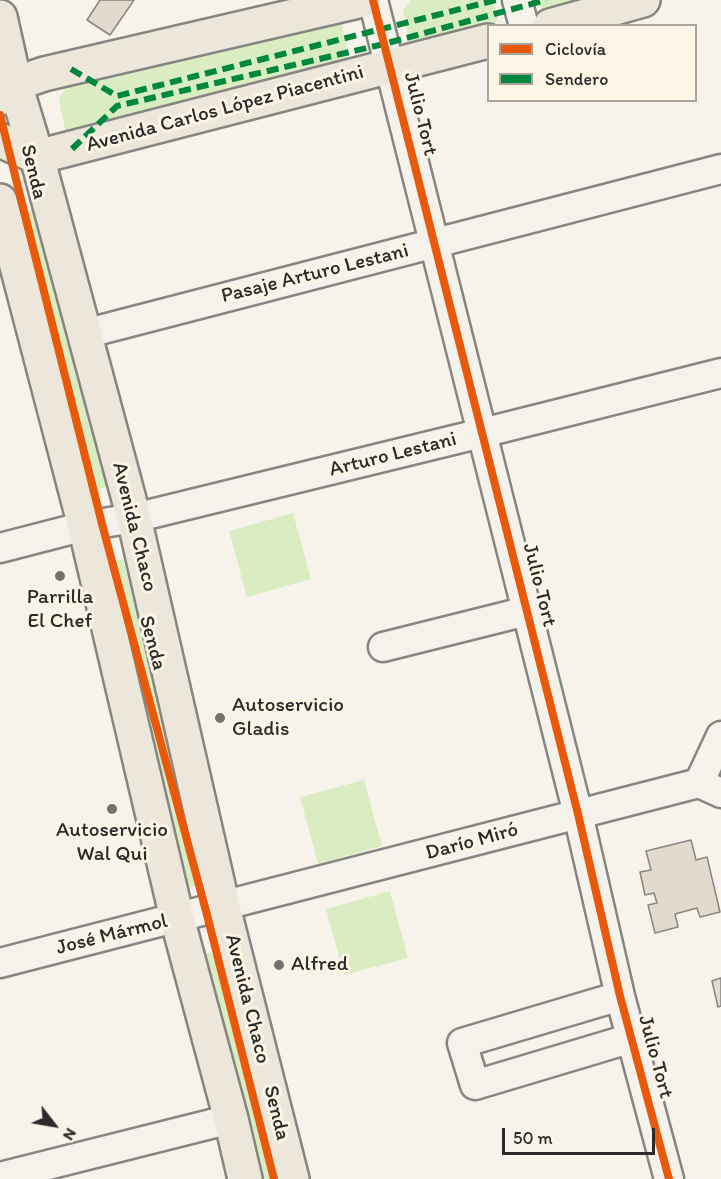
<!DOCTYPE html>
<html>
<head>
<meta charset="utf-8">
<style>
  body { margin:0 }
  #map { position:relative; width:721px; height:1179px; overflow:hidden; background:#f7f3ea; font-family:Itim,sans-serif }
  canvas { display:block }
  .legend { position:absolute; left:487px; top:24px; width:210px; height:78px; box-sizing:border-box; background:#fcf5e5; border:2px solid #a8a49b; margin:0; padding:8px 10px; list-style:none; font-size:18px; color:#2b2b2b }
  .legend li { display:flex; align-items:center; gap:12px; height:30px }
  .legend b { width:30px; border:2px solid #a8a49b }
  .north { position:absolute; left:24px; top:1095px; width:60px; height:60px; -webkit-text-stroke:4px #fcf5e5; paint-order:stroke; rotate:121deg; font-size:16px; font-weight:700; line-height:24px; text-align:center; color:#2b2b2b }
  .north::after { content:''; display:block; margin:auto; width:21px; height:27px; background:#2b2b2b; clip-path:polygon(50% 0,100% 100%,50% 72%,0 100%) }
  .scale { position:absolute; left:502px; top:1128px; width:153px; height:27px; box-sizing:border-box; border:3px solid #2b2b2b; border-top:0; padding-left:8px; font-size:18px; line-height:21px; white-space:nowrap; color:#2b2b2b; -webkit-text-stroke:4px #fcf5e5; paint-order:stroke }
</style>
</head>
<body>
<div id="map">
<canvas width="721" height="1179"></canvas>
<ul class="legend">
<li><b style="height:8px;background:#e8590c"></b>Ciclovía</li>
<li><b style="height:8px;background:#00873e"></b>Sendero</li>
</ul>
<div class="north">N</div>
<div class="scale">50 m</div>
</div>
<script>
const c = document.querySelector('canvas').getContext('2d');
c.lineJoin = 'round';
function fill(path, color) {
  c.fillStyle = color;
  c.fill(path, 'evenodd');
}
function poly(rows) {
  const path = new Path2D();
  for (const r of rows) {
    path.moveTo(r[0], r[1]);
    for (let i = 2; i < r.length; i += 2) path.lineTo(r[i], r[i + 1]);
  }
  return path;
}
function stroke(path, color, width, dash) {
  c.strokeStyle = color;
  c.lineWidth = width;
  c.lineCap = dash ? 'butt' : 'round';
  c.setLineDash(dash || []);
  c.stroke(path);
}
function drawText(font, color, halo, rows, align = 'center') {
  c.font = font + ' Itim,sans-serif';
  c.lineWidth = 6;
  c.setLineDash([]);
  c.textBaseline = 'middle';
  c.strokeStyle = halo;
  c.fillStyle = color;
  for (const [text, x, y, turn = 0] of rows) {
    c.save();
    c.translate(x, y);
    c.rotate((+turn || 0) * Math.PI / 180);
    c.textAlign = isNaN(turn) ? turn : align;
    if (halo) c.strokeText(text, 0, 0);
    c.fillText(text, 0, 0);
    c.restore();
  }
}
fill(poly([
  [410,0,492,0,499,18,493,25,425,48,409,41,403,11],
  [538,0,618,0,557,14,540,7],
  [331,16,342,23,349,60,81,137,65,130,59,99,68,85],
  [32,210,108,487,87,491,15,214],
  [293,513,311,579,247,597,229,531],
  [123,559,204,883,188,888,107,563],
  [364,780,382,846,318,864,300,797],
  [390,891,408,958,344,975,326,909],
  [223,950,281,1179,263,1179,206,954]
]), '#daedc2');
const building = poly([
  [100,0,134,0,110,35,87,20,100,0],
  [691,840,696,860,707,857,720,912,700,917,697,908,675,914,678,927,655,933,648,905,657,903,654,893,645,895,640,872,651,870,646,851,691,840],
  [721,978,721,1006,718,1007,712,981,721,978]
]);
fill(building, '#e3d9cd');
stroke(building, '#878581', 1.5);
const minor = poly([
  [373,0,578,814,620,996,669,1179],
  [517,0,524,26],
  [84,334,721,169],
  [0,548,85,526,134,518,482,433,721,373],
  [383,647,527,611],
  [699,783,721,736],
  [0,963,699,783,721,793],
  [620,996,462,1043,475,1085,632,1038],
  [0,1177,231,1119]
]);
const major = poly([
  [0,17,15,84,37,157,134,518,223,907,292,1179],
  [550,26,643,0],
  [0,98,15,84,44,74,363,0],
  [0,140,37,157,488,41],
  [0,201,85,526,177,918,231,1119,245,1179]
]);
stroke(minor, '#878581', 33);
stroke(major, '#878581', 38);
stroke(minor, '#f5f2ec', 28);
stroke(major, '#ece7da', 33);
stroke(poly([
  [71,69,117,96,496,0],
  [72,149,117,106,384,44,546,0]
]), '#00873e', 6, [12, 6]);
stroke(poly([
  [373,0,578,814,620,996,669,1179],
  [0,115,102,524,206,911,274,1179]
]), '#e8590c', 8);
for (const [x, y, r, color] of [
  [60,576,6,"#72716e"],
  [220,718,6,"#72716e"],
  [112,809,6,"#72716e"],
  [279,965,6,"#72716e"]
]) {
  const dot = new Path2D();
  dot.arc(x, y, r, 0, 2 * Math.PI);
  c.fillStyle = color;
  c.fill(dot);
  stroke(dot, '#fcf5e5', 2);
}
drawText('21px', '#2b2b2b', '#fcf5e5', [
  ["Avenida Carlos López Piacentini",225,109,-15],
  ["Julio Tort",420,114,76],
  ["Senda",33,172,76],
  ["Pasaje Arturo Lestani",315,274,-14],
  ["Arturo Lestani",393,455,-14],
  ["Avenida Chaco",134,527,76],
  ["Julio Tort",539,585,76],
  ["Senda",152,643,75],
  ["Darío Miró",472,842,-15],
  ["José Mármol",112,935,-14],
  ["Avenida Chaco",247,999,76],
  ["Julio Tort",655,1057,75],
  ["Senda",276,1113,76]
]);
drawText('21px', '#2b2b2b', '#fcf5e5', [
  ["Parrilla",60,598],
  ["El Chef",60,622],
  ["Autoservicio",232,706,"left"],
  ["Gladis",232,730,"left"],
  ["Autoservicio",112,831],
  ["Wal Qui",112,855],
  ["Alfred",291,965,"left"]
]);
</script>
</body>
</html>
